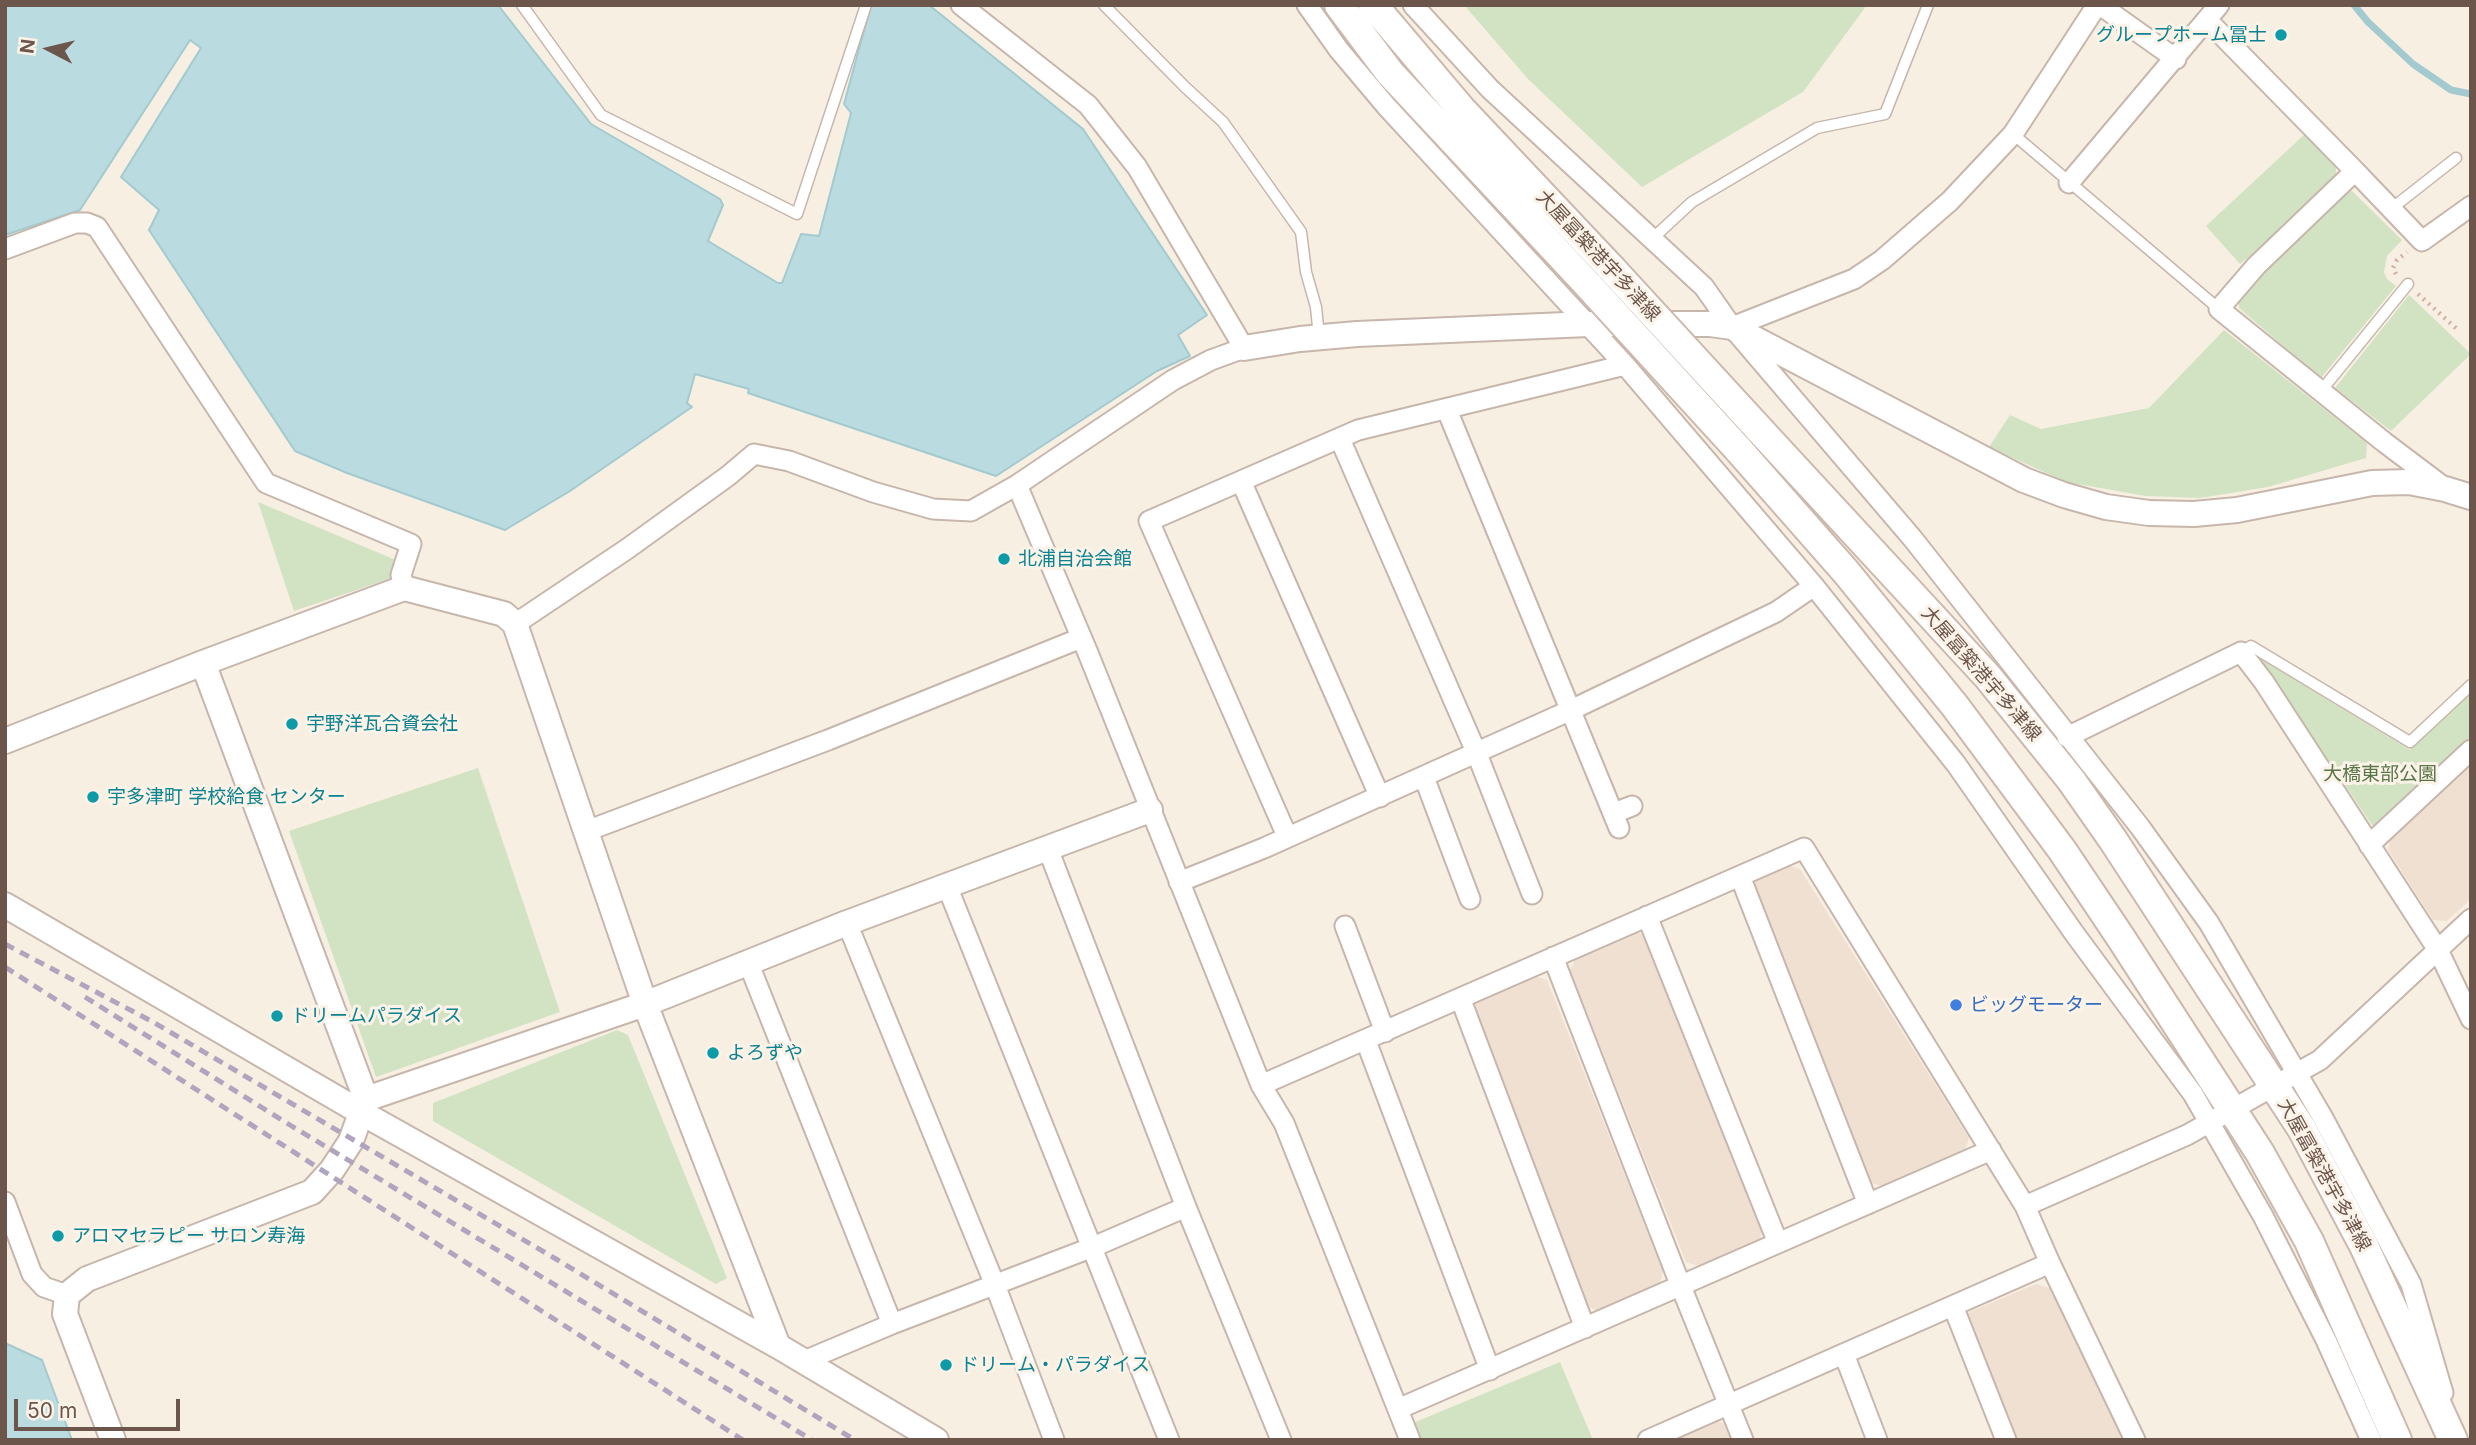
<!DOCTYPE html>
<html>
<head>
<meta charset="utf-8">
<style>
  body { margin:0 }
  #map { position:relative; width:2476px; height:1445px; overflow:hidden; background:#f8efe3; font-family:Inter,sans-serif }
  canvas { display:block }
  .frame { position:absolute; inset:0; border:7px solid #6c564c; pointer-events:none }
  .north { position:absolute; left:14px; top:14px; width:70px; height:70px; -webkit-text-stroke:5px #fcf3e8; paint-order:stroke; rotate:277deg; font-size:19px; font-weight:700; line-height:28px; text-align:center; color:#6c564c }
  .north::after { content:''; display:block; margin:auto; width:24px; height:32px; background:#6c564c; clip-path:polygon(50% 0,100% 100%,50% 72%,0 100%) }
  .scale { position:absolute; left:14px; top:1399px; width:166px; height:32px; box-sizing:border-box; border:4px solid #6c564c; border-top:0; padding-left:9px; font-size:21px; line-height:24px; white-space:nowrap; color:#6c564c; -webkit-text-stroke:5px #fcf3e8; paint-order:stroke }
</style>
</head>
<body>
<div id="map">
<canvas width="2476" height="1445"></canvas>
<div class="frame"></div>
<div class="north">N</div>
<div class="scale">50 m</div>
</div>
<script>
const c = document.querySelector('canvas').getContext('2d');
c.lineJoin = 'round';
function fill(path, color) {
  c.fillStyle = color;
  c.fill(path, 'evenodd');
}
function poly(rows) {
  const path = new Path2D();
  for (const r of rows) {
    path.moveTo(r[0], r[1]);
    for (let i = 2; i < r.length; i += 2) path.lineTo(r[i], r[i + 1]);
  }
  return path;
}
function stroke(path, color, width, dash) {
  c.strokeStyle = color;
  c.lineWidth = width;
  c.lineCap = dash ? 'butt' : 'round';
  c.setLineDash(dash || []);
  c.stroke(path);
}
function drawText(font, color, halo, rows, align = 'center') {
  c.font = font + ' Inter,"Noto Sans JP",sans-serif';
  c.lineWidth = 6;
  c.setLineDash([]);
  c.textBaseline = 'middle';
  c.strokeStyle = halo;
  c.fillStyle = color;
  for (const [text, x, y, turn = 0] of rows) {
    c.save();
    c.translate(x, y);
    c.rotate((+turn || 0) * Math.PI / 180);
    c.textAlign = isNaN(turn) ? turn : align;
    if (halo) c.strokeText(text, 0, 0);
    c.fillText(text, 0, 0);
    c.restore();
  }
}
fill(poly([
  [2471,763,2471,899,2447,921,2433,920,2388,850,2390,839],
  [1786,865,1800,869,1969,1138,1965,1150,1882,1186,1871,1183,1752,886,1755,878],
  [1636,932,1645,935,1762,1230,1760,1240,1698,1266,1686,1262,1570,970,1575,960],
  [1535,976,1547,980,1663,1271,1660,1284,1597,1311,1588,1306,1472,1011,1474,1003],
  [2036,1284,2050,1288,2123,1440,2014,1440,1967,1320,1969,1312],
  [1714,1419,1724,1424,1731,1440,1667,1440]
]), '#efe0d2');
fill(poly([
  [1464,5,1867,5,1803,92,1642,187,1528,79],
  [2306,133,2336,163,2336,181,2284,229,2240,264,2206,226],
  [2352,191,2402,240,2387,256,2384,272,2387,279,2396,286,2321,378,2239,308,2239,296,2281,251,2344,193],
  [2409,295,2471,354,2391,431,2335,388],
  [2224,330,2367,443,2366,458,2268,487,2200,498,2146,496,2066,482,1989,447,2010,415,2041,429,2149,408],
  [258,502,398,561,392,578,294,611],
  [2259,658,2410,750,2471,693,2471,740,2379,826,2372,825],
  [478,768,560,1012,376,1077,289,831],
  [617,1030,628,1035,727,1278,716,1284,433,1121,433,1103],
  [1560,1362,1593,1440,1420,1440,1413,1423]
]), '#d2e3c3');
const water = poly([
  [5,5,498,5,591,124,720,199,723,205,708,241,778,283,782,283,801,234,819,236,851,113,844,104,871,5,929,5,1083,129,1207,315,1178,335,1190,356,1157,371,996,476,748,393,749,389,695,374,687,403,692,407,570,491,505,530,347,473,295,451,149,230,159,210,121,177,201,48,190,40,80,210,5,235,5,5],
  [5,1343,42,1360,72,1440,5,1440,5,1343]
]);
fill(water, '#badbdf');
stroke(water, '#a2cacf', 2);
stroke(poly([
  [2354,5,2368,22,2413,64,2451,90,2471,94]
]), '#a2cacf', 7);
const service = poly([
  [522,5,601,115,797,214,866,5],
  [1104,5,1185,87,1223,122,1301,232,1306,272,1316,307,1319,337],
  [2013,134,2219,309],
  [2391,209,2456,158],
  [1652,239,1692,202,1817,128,1885,114,1928,5],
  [2321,391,2408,284],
  [2241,652,2251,646,2410,742,2471,685]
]);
const minor = poly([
  [1307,5,1339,50,1387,107,1625,365,1814,586,1956,764,2074,933,2193,1094,2263,1216,2326,1340,2371,1440],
  [1413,5,1490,89,1704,287,1732,327,1913,539,2140,827,2209,923,2323,1118,2411,1284,2443,1393],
  [2100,5,2176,59],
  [2207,20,2355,171,2256,266,2219,309,2384,442,2445,488],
  [2355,171,2422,241,2471,206],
  [2069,183,2219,5],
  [5,249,75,223,87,223,97,227,266,483,411,544,401,575,404,588],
  [1732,327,1854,279,1882,260,1950,201,2013,134,2097,5],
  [1447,410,1619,828],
  [1340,439,1477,754,1532,894],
  [1241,481,1380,797],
  [1017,485,1088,653,1261,1085,1284,1123,1410,1440],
  [515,624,627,549,728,476,754,454,789,461,873,492,933,509,971,511,1017,485,1173,380,1211,360,1244,348,1137,167,1088,105,961,5],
  [2067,737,2241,652,2264,682,2438,950,2471,1019],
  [1424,777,1470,899],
  [1614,813,1632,806],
  [584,832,828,740,1081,638],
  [1287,836,1149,521,1358,430,1625,365],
  [2369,845,2471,750],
  [1048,849,1186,1207,1281,1440],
  [1740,876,1868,1204],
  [1179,882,1264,848,1571,710,1776,612,1814,586],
  [947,886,1169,1440],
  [1647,916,1778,1243],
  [847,923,995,1285,1054,1440],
  [1345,926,1385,1032],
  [1553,957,1680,1284,1743,1440],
  [748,962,892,1324],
  [1461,1000,1585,1328],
  [1366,1041,1490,1370],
  [1261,1085,1804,848,2025,1206,2050,1263,2135,1440],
  [5,1202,32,1274,44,1287,67,1295],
  [2025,1206,2187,1135,2320,1060,2471,919],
  [1953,1306,2006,1440],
  [1844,1354,1877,1440],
  [804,1361,892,1324,1093,1247,1186,1207],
  [1398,1409,1991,1150],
  [1648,1440,2050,1263]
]);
const tertiary = poly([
  [1244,348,1300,339,1357,334,1588,324,1710,324,1732,327,2024,480,2064,495,2106,507,2149,513,2194,514,2237,510,2372,483,2409,482,2445,489,2471,497],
  [5,741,203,663,404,588,504,614,515,624,645,1004,778,1346],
  [5,905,362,1113,778,1346,936,1440],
  [366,1099,645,1004,847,923,1150,810],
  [113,1440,65,1314,67,1295,87,1279,312,1192,332,1170,351,1141,366,1099,203,663]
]);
const secondary = poly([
  [1339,5,1390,73,1589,286],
  [1373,5,1462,110,1611,268],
  [1758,428,1988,677,2071,780,2113,840,2302,1129,2364,1246,2453,1440],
  [1737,448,1846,572,1955,706,2062,850,2121,938,2260,1153,2309,1241,2397,1440]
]);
stroke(service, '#c7b6ab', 13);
stroke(minor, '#c7b6ab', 23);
stroke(tertiary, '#c7b6ab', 28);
stroke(secondary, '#ccb8ac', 32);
stroke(poly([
  [2396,274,2393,268,2397,260,2407,252],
  [2418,294,2458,330]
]), '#ceb1a2', 4.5, [2, 5]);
stroke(service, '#fff', 10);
stroke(minor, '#fff', 19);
stroke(tertiary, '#fff', 24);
stroke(secondary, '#fff', 28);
stroke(poly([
  [5,944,153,1022,556,1259,855,1440],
  [5,967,743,1440],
  [85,997,290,1125,812,1440]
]), '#b1a4bf', 5, [10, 7]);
const secondaryBridge = poly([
  [1611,268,1758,428],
  [1589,286,1737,448]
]);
stroke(secondaryBridge, '#ccb8ac', 32, []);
stroke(secondaryBridge, '#fff', 28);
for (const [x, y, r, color] of [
  [2281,35,7,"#0f9aa8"],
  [1004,559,7,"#0f9aa8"],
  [292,724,7,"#0f9aa8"],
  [93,797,7,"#0f9aa8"],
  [1956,1005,7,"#3f7fe0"],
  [277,1016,7,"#0f9aa8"],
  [713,1053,7,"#0f9aa8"],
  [58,1236,7,"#0f9aa8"],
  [946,1365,7,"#0f9aa8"]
]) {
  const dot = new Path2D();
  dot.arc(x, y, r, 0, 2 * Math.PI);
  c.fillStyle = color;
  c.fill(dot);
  stroke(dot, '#fcf3e8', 2.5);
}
drawText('19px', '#0d838f', '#fcf3e8', [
  ["グループホーム冨士",2267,35,"right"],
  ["北浦自治会館",1018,559],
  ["宇野洋瓦合資会社",306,724],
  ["宇多津町 学校給食 センター",107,797],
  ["ドリームパラダイス",291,1016],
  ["よろずや",727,1053],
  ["アロマセラピー サロン寿海",72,1236],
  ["ドリーム・パラダイス",960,1365]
], 'left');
drawText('19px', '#6c564c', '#fcf3e8', [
  ["大屋冨築港宇多津線",1598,256,47],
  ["大屋冨築港宇多津線",1981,674,49],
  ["大屋冨築港宇多津線",2324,1175,61]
]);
drawText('19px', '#597749', '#fcf3e8', [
  ["大橋東部公園",2380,774]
]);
drawText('19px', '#366cbe', '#fcf3e8', [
  ["ビッグモーター",1970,1005]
], 'left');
</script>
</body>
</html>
